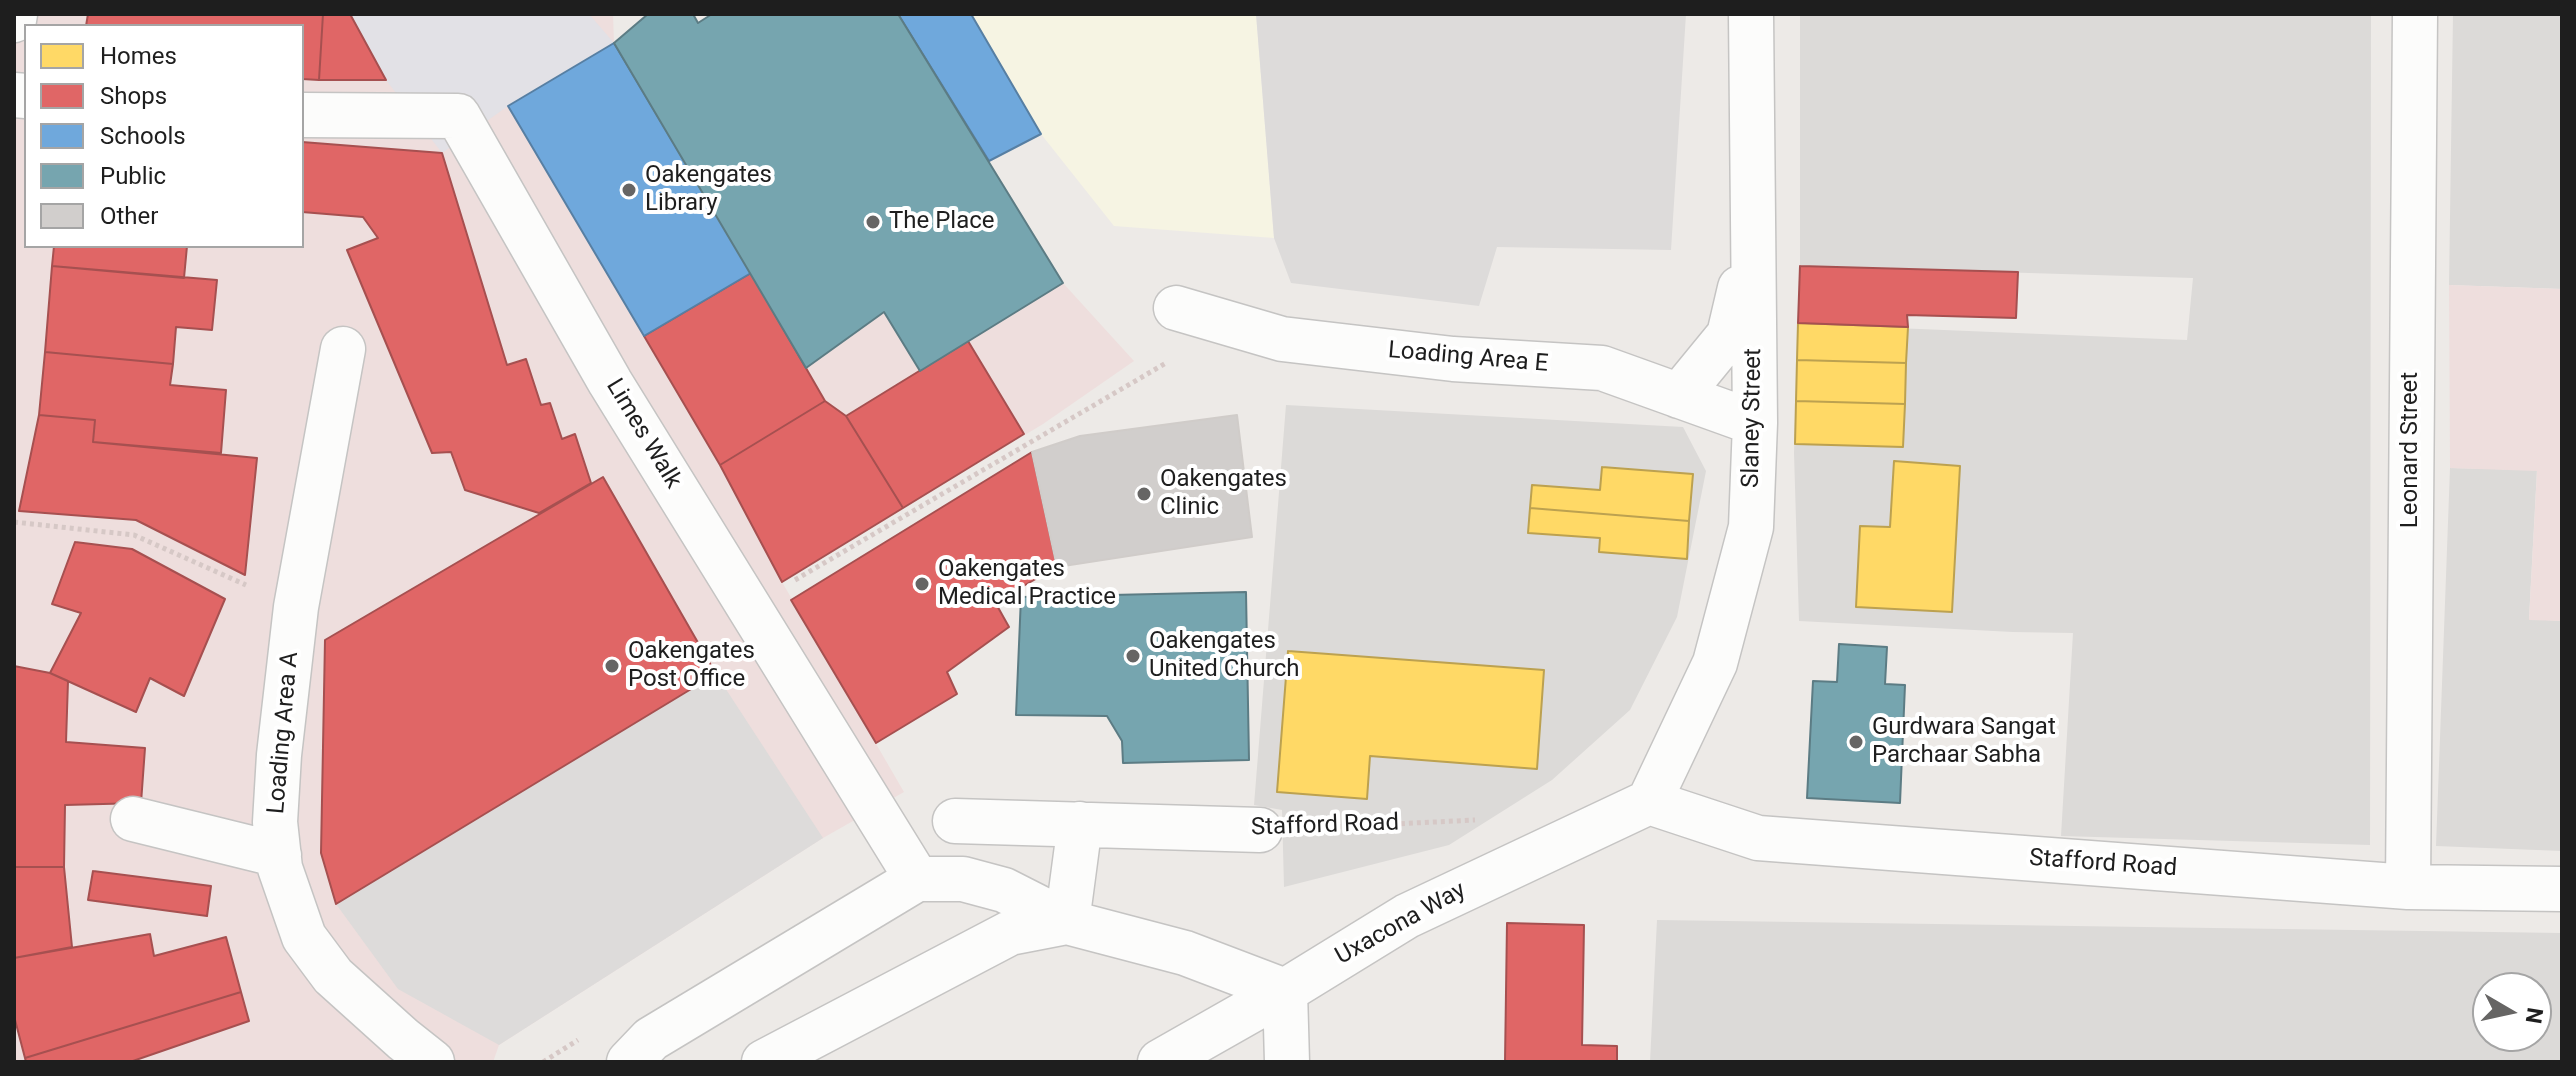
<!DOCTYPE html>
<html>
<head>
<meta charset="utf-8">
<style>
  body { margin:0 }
  #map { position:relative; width:2576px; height:1076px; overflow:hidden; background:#edeae7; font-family:Roboto,sans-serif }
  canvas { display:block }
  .frame { position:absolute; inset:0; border:16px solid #1e1e1e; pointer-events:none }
  .legend { position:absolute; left:24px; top:24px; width:280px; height:224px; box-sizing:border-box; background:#fff; border:2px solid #a5a5a5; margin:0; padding:10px 14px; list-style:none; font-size:24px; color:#1e1e1e }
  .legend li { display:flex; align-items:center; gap:16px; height:40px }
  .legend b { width:40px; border:2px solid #a5a5a5 }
  .north { position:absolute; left:2472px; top:972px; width:80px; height:80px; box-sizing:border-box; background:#fff; border:2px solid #a5a5a5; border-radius:50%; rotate:99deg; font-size:22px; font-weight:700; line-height:32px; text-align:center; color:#1e1e1e }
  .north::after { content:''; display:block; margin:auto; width:28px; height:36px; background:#666564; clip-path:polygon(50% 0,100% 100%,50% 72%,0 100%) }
</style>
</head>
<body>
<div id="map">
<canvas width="2576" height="1076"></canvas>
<div class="frame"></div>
<ul class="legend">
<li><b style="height:22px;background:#ffd966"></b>Homes</li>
<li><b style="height:22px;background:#e06666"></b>Shops</li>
<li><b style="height:22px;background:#6fa8dc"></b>Schools</li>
<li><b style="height:22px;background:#76a5af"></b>Public</li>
<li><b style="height:22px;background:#d1cecc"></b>Other</li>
</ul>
<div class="north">N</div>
</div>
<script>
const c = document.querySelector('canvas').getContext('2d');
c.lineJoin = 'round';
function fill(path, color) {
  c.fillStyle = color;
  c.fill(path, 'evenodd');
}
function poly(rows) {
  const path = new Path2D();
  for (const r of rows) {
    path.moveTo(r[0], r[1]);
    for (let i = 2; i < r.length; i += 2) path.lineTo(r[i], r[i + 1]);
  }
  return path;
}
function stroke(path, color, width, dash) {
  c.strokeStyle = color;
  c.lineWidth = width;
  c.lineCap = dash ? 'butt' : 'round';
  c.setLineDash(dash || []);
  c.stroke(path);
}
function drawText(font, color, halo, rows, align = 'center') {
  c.font = font + ' Roboto,sans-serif';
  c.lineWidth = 8;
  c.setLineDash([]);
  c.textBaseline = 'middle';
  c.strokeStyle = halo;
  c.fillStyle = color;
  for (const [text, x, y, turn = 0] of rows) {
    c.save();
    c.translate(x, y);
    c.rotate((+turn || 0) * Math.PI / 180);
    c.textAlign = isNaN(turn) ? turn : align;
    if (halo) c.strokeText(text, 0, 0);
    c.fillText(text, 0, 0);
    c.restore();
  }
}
fill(poly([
  [1800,14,2371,14,2370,845,2061,836,2073,633,2013,632,1799,621,1794,453,1798,324,2187,340,2193,278,1800,266],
  [2453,14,2562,14,2562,289,2449,285],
  [1286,405,1683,427,1706,471,1677,617,1630,710,1552,780,1449,845,1284,887,1282,810,1254,805],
  [2450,468,2537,470,2529,619,2562,621,2562,851,2436,846],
  [1657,920,2562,933,2562,1062,1650,1062],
  [2536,988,2536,1036,2488,1036,2488,988]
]), '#dcdad8');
fill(poly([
  [14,14,613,14,614,43,508,106,720,464,825,402,806,368,884,312,920,371,1063,283,1134,361,1043,424,782,582,904,792,823,838,499,1045,493,1062,14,1062],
  [26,26,302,26,302,246,26,246],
  [2449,285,2562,289,2562,621,2529,620,2537,471,2450,468]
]), '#eededd');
fill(poly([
  [898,14,1256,14,1274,238,1114,226,1041,134,989,161]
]), '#f6f4e3');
fill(poly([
  [1256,14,1686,14,1671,250,1497,247,1479,306,1291,283,1274,238],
  [716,674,823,838,499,1045,398,989,336,904]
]), '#dddbda');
fill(poly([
  [350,14,589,14,614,43,508,106,442,153,386,80]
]), '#e2e1e6');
const homes = poly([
  [1798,323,1908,327,1906,363,1797,360,1798,323],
  [1797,360,1906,363,1905,404,1796,401,1797,360],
  [1796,401,1905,404,1903,447,1795,444,1796,401],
  [1894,461,1960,466,1952,612,1856,607,1860,526,1890,527,1894,461],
  [1602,467,1693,474,1689,521,1530,508,1532,485,1600,490,1602,467],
  [1530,508,1689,521,1687,559,1599,552,1600,538,1528,533,1530,508],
  [1288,651,1544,670,1537,769,1370,756,1367,799,1277,792,1288,651]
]);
fill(homes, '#ffd966');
stroke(homes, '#bca150', 2);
const shops = poly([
  [88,14,323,14,319,80,302,79,302,26,86,26,88,14],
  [323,14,350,14,386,80,319,80,323,14],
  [302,142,442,153,507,365,526,359,541,405,550,403,562,439,575,434,591,483,539,513,465,490,451,452,432,453,347,250,378,238,363,217,302,212,302,142],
  [54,246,187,246,184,278,52,266,54,246],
  [52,266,217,280,212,330,176,327,173,364,45,352,52,266],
  [1800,266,2018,272,2016,318,1907,315,1908,327,1798,323,1800,266],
  [751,273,825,401,720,465,644,336,751,273],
  [968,341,1024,434,903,508,846,416,968,341],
  [45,352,173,364,170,385,226,390,221,453,93,442,95,420,39,415,45,352],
  [825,401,846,416,903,508,782,582,720,465,825,401],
  [39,415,95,420,93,442,257,458,245,575,136,520,19,511,39,415],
  [1032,452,1057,567,995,602,1009,627,947,672,957,694,876,743,791,600,1032,452],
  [603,477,716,674,336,904,321,853,325,640,603,477],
  [75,542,132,549,225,599,184,696,150,678,136,712,50,673,81,613,52,604,75,542],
  [14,666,50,673,68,681,66,742,145,748,141,803,65,805,64,867,14,867,14,666],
  [14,867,64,867,72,947,14,958,14,867],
  [93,871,211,886,207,916,88,900,93,871],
  [1507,923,1584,925,1582,1045,1617,1046,1617,1062,1505,1062,1507,923],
  [150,934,154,956,226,937,241,992,25,1058,14,1016,14,958,150,934],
  [241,992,249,1021,130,1062,26,1062,25,1058,241,992]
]);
fill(shops, '#e06666');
stroke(shops, '#a65050', 2);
const schools = poly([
  [898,14,971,14,1041,134,989,161,898,14],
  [614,43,751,273,644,336,508,106,614,43]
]);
fill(schools, '#6fa8dc');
stroke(schools, '#577fa3', 2);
const public = poly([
  [648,14,693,14,698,23,712,14,898,14,1063,283,920,371,884,312,806,368,614,43,648,14],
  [1246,592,1249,760,1123,763,1122,741,1107,716,1016,715,1021,597,1246,592],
  [1839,644,1887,647,1885,684,1905,685,1900,803,1807,798,1813,681,1837,682,1839,644]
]);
fill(public, '#76a5af');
stroke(public, '#5c7c84', 2);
const building = poly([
  [1237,415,1252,537,1057,567,1032,452,1080,436,1237,415]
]);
fill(building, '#d1cecc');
stroke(building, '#d0ccc9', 2);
const minor = poly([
  [14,20,15,14],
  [14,95,26,96],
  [302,115,458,116,610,382,917,879],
  [1176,308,1282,339,1453,359,1602,368,1755,423],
  [343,349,296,607,279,755,275,822,280,868,304,937,333,976,403,1039,432,1062],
  [1679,396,1729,335,1740,288],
  [1649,802,1758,838,2408,887,2562,889],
  [1649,802,1715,663,1751,527,1755,423,1751,14],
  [133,819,279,855],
  [955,821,1260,830],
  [2408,887,2415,14],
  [629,1062,651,1039,917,879,963,879,1004,890,1067,922,1080,824],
  [764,1062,1010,933,1067,922,1185,953,1285,991,1287,1062],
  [1160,1062,1285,991,1407,916,1649,802]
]);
stroke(minor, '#c5c4c3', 47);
stroke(poly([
  [14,522,134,535,246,585],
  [795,580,1166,363],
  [1313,828,1475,820],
  [543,1062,578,1040]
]), '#d6c8c6', 5, [4, 4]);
stroke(minor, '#fcfcfb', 44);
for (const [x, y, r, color] of [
  [629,190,8,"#666564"],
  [873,222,8,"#666564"],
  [1144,494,8,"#666564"],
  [922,584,8,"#666564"],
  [1133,656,8,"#666564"],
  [612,666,8,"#666564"],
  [1856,742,8,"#666564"]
]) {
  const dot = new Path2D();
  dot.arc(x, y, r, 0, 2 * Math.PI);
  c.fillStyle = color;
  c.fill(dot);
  stroke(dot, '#fff', 3);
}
drawText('24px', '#1e1e1e', '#fff', [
  ["Oakengates",645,176],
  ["Library",645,204],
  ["The Place",889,222],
  ["Oakengates",1160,480],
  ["Clinic",1160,508],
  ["Oakengates",938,570],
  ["Medical Practice",938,598],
  ["Oakengates",1149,642],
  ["United Church",1149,670],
  ["Oakengates",628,652],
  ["Post Office",628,680],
  ["Gurdwara Sangat",1872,728],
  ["Parchaar Sabha",1872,756]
], 'left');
drawText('24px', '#1e1e1e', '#fff', [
  ["Loading Area E",1468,358,5],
  ["Slaney Street",1753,418,-89],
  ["Limes Walk",643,434,59],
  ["Leonard Street",2411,450,-90],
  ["Loading Area A",284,733,-85],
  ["Stafford Road",1325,826,-2],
  ["Stafford Road",2103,864,4],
  ["Uxacona Way",1401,924,-29]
]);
</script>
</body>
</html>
